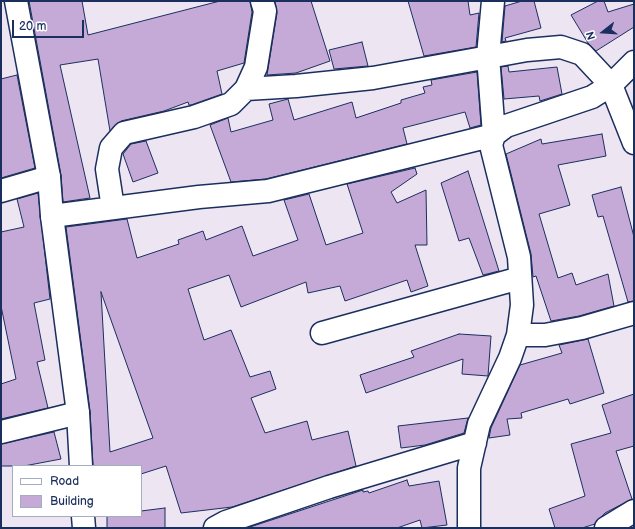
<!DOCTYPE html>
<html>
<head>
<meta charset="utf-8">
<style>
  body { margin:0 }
  #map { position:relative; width:635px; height:529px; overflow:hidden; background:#eee5f3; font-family:"Balsamiq Sans",sans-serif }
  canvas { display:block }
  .frame { position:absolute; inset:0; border:2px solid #1b2f5e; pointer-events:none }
  .legend { position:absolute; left:12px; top:465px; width:130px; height:52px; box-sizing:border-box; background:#fff; border:1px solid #a4acbf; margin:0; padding:5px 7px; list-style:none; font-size:12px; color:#1b2f5e }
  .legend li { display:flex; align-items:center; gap:8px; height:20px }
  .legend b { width:20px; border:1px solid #a4acbf }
  .north { position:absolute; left:583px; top:12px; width:40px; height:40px; -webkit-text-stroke:3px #fff; paint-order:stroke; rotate:253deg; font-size:11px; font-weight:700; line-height:16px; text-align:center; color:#1b2f5e }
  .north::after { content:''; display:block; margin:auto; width:14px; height:18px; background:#1b2f5e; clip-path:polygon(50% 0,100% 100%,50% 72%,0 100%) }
  .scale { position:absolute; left:12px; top:20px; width:72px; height:18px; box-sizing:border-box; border:2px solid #1b2f5e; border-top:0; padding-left:5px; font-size:12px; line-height:14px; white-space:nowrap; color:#1b2f5e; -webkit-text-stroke:3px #fff; paint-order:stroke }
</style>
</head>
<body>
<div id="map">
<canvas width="635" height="529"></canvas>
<div class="frame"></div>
<ul class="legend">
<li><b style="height:5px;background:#fff"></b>Road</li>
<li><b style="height:11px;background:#c5a9d6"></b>Building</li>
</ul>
<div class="north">N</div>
<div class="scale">20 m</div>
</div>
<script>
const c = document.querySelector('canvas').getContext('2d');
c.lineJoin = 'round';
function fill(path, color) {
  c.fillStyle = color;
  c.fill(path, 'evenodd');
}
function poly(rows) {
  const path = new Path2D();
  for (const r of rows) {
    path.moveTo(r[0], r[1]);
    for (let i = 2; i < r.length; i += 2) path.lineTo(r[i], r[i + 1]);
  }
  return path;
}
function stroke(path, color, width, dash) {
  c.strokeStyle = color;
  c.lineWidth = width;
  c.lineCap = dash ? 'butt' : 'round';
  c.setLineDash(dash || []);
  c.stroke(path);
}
const building = poly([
  [29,1,82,1,88,35,220,1,250,1,252,12,244,63,217,71,222,94,191,105,189,105,188,102,164,111,121,121,110,131,98,59,60,65,90,198,63,202,61,175,29,1],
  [275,1,311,1,330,61,296,73,267,75,277,13,275,1],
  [408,1,468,1,470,15,479,13,476,47,424,56,408,1],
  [522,1,534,1,541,28,505,38,506,41,502,42,505,6,522,1],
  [598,1,604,1,608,12,634,4,634,27,596,51,588,43,571,15,598,1],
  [362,42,368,66,334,69,329,50,362,42],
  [508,66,509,72,557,67,562,94,540,101,539,96,504,99,501,67,508,66],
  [477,72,481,125,470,128,465,112,403,128,407,144,266,179,231,182,210,125,228,118,231,132,273,120,269,104,288,99,294,120,352,102,356,118,401,103,401,100,425,93,423,87,432,85,431,80,477,72],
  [17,75,35,168,1,178,1,79,17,75],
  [602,134,606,156,558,165,570,205,539,214,558,278,572,273,576,285,608,274,614,306,579,316,551,321,536,276,533,277,531,254,506,154,541,139,542,144,602,134],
  [146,141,158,173,133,182,123,154,131,144,146,141],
  [415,168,417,174,391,192,397,203,426,190,427,245,415,245,428,286,411,292,407,280,345,301,340,286,308,293,306,282,241,307,229,275,188,289,204,340,231,330,250,377,270,371,276,389,251,398,265,433,307,421,312,440,348,431,356,466,232,507,181,513,166,466,141,474,141,466,93,466,90,411,66,227,127,219,137,258,179,244,178,240,203,231,206,240,242,226,253,256,298,240,284,200,309,194,326,245,363,233,347,184,415,168],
  [101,292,153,438,110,452,101,292],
  [468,171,499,271,483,275,469,238,459,241,441,183,468,171],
  [621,187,634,237,634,301,628,302,603,216,598,217,592,195,621,187],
  [38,193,50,299,34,303,45,360,37,362,48,408,1,419,1,384,16,379,1,306,1,232,24,227,17,199,38,193],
  [459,334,491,336,488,376,462,374,463,359,366,393,360,375,414,357,411,351,459,334],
  [588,339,604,393,570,404,568,399,521,413,522,418,507,419,510,435,489,438,491,428,520,365,562,353,559,345,588,339],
  [634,394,634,446,616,451,632,499,605,513,595,524,582,528,555,528,549,509,585,496,571,444,611,433,602,405,634,394],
  [468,418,464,433,425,445,401,448,398,426,468,418],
  [54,432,61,459,24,466,1,466,1,444,54,432],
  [407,480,409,486,439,481,447,525,422,528,420,520,397,528,247,528,363,490,363,492,368,491,369,493,407,480],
  [165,508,165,528,107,528,107,516,141,516,141,511,165,508]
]);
fill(building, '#c5a9d6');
stroke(building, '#1b2f5e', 1);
const minor = poly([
  [246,89,296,86,373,78,527,50,561,47,582,54,611,85,634,143],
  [1,191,49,177],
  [113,208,107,169,111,148,124,133,194,117,231,104,246,89,256,67,265,11,262,1],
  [52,216,199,197,268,191,494,135,506,126,592,97,611,85,634,62],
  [322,333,520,278],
  [518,335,545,335,582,328,634,313],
  [1,432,78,413],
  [215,528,226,522,329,487,475,443],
  [469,528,469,468,479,424,510,358,518,335,522,305,519,257,491,145,494,135,488,56,493,1],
  [606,528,634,511]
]);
const tertiary = poly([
  [16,1,49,177,52,216,78,413,81,466],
  [83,516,84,528]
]);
stroke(minor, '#1b2f5e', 25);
stroke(tertiary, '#1b2f5e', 25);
stroke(minor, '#fff', 22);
stroke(tertiary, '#fff', 22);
</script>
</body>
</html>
